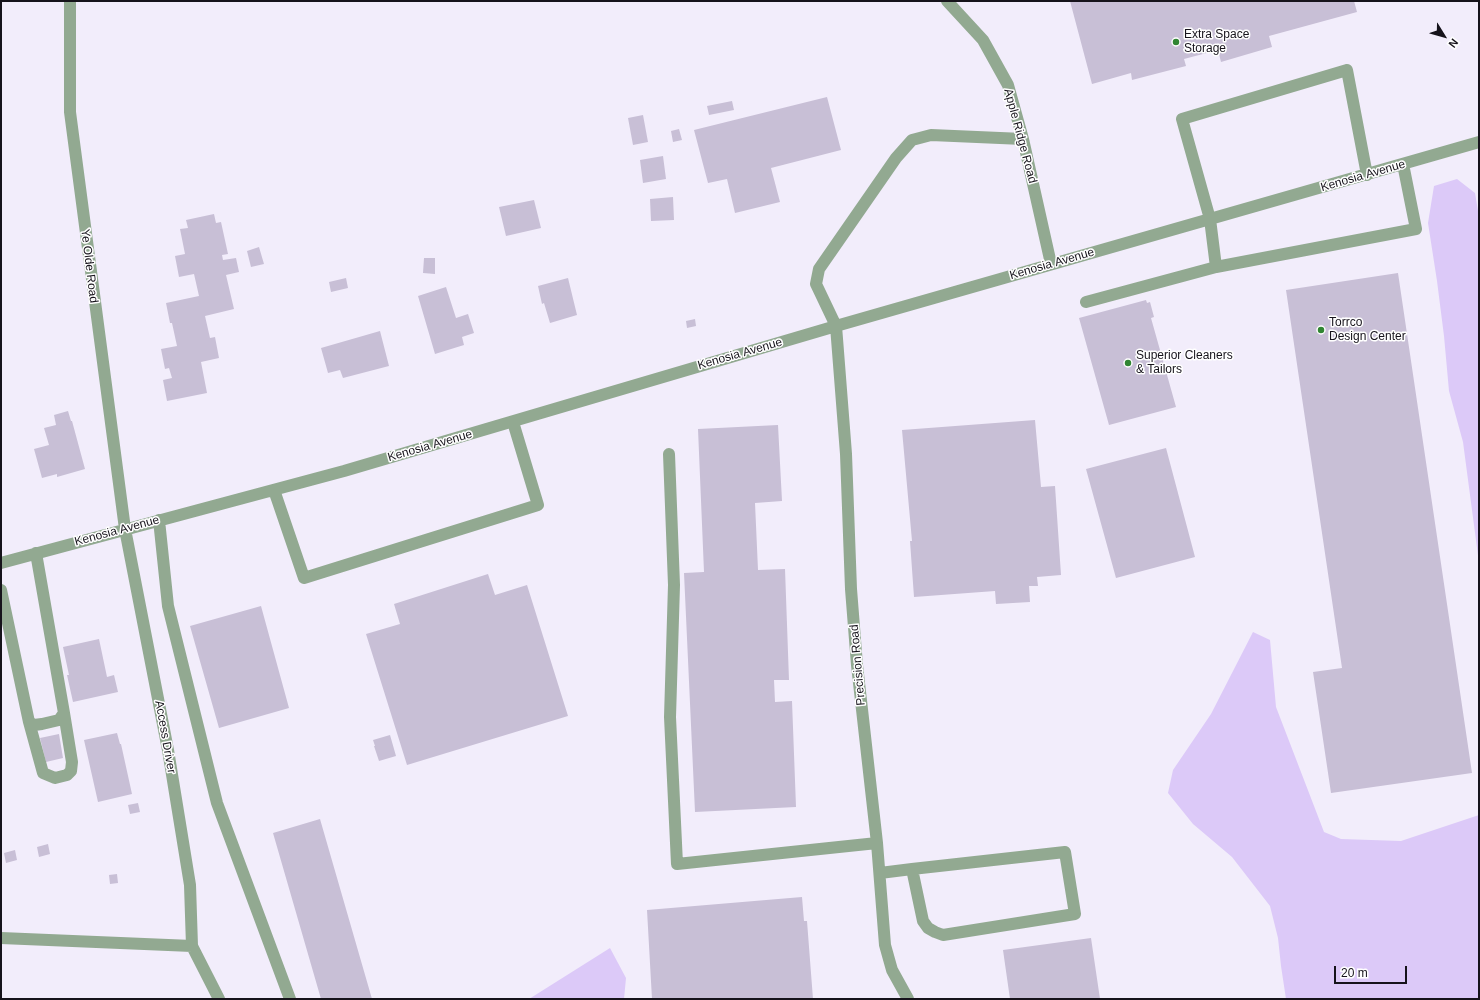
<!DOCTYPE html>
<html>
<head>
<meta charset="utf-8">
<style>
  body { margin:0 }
  #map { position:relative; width:1480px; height:1000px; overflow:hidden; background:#f2edfb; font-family:Helvetica,sans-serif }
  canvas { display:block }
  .frame { position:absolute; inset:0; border:2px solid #16131b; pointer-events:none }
  .north { position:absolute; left:1424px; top:16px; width:40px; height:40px; -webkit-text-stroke:3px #fff; paint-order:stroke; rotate:127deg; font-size:11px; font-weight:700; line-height:16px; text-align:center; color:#16131b }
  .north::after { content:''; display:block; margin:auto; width:14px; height:18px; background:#16131b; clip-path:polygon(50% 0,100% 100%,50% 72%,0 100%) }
  .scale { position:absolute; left:1334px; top:966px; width:73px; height:18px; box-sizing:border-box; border:2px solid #16131b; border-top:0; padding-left:5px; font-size:12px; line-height:14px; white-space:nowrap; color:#16131b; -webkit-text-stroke:3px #fff; paint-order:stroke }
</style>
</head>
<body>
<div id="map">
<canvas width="1480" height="1000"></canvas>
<div class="frame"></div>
<div class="north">N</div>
<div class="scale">20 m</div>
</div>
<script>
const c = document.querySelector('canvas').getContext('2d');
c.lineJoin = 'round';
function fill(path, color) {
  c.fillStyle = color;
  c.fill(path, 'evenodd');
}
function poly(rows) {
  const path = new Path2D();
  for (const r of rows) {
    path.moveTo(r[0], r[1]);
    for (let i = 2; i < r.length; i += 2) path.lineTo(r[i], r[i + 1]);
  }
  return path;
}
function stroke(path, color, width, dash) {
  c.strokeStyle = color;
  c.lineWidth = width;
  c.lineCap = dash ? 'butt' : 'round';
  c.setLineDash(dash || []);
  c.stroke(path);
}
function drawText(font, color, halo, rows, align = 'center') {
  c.font = font + ' Helvetica,sans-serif';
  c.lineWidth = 3;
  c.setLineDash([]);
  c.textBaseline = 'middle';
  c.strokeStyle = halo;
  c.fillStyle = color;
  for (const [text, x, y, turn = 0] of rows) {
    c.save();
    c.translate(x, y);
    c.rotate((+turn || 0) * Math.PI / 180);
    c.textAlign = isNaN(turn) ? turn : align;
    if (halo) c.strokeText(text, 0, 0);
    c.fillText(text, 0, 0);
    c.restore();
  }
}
fill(poly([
  [1457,179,1475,193,1479,217,1479,563,1463,442,1449,391,1444,336,1437,281,1428,223,1434,186],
  [1253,632,1270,640,1276,707,1324,832,1341,839,1401,841,1479,815,1479,999,1286,999,1281,966,1278,938,1270,906,1232,857,1193,824,1168,793,1173,770,1211,714],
  [610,948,626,978,624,999,529,999]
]), '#dcc9f8');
fill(poly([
  [1070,1,1354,1,1357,12,1269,36,1272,47,1221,62,1218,50,1184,59,1186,66,1132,80,1131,73,1092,84],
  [827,97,841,150,771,168,780,202,735,213,727,179,708,183,694,130],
  [732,101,734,110,709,115,707,106],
  [643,115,648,142,633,145,628,118],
  [679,129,682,140,673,142,671,131],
  [663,156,666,179,643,183,640,160],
  [673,197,674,220,651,221,650,199],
  [534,200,541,228,506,236,499,207],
  [214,214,216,223,221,222,228,254,222,255,223,260,236,258,239,272,226,275,234,309,205,316,210,338,215,337,219,358,201,362,207,393,167,401,163,380,172,378,169,368,165,369,161,349,177,346,172,323,170,323,166,303,199,296,194,274,179,277,175,256,185,254,180,229,188,228,186,220],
  [259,247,264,264,251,267,247,251],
  [424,258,435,258,435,274,423,273],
  [1398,273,1472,773,1331,793,1313,672,1342,668,1286,290],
  [346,278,348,288,331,292,329,282],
  [568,278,577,315,550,323,544,303,542,304,538,286],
  [446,287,456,318,468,314,474,333,462,337,464,345,435,354,418,296],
  [1146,300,1147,303,1150,302,1154,317,1151,318,1176,407,1109,425,1079,318],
  [695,319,696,326,687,328,686,321],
  [380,331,389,366,343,378,340,370,328,373,321,348],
  [68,411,71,421,72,421,85,469,57,477,57,474,42,478,34,449,49,445,44,428,56,425,54,415],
  [1035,420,1041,487,1055,486,1061,575,1037,577,1038,586,1029,586,1030,602,996,604,995,591,914,597,910,541,912,541,902,430],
  [778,425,782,501,755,503,758,570,785,569,789,680,774,680,775,702,792,701,796,807,695,812,684,573,704,572,698,429],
  [1166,448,1195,557,1116,578,1086,469],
  [488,574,495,595,527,585,568,716,407,765,366,634,400,624,394,604],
  [261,606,289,708,219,728,190,626],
  [99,639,107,677,114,675,118,692,73,702,67,675,69,675,63,647],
  [117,733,120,744,121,744,132,794,98,802,84,740],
  [59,734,63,758,46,762,40,738],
  [390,735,396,756,379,761,374,746,375,746,373,740],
  [138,803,140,812,130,814,128,805],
  [320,819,372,999,321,999,273,833],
  [48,844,50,854,39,857,37,847],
  [15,850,17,860,6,863,4,853],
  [117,874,118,883,110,884,109,875],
  [802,897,804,921,807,921,813,999,652,999,647,910],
  [1091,938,1100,999,1010,999,1003,950]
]), '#c8bfd6');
stroke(poly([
  [70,1,70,112,125,529,168,750,190,885,192,946,219,999],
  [947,1,983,40,1008,85,1023,139,1051,264],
  [1367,175,1347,70,1182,119,1210,219,1216,267,1416,229,1403,164],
  [1086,302,1216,267],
  [669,454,674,585,670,717,677,864,877,843],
  [274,490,304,578,538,505,513,422],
  [159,520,168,606,217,803,290,999],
  [1,563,344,471,836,326,1479,142],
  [1,590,29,722,34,725,42,724,59,720,64,713,36,553],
  [29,722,43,773,55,778,67,775,71,771,72,762,64,713],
  [880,873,912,869,1065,852,1075,914,943,935,935,932,928,928,923,921,912,869],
  [1,938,192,946],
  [908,999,892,970,885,945,877,843,857,665,851,589,846,454,836,326,816,284,819,269,896,158,912,140,931,135,1023,139]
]), '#92a991', 12);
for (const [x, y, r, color] of [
  [1176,42,4,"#308532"],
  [1321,330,4,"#308532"],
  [1128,363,4,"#308532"]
]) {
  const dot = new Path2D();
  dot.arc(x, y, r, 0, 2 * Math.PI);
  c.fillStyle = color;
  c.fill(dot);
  stroke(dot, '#fff', 1.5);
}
drawText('12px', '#16131b', '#fff', [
  ["Extra Space",1184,35],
  ["Storage",1184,49],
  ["Torrco",1329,323],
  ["Design Center",1329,337],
  ["Superior Cleaners",1136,356],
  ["& Tailors",1136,370]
], 'left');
drawText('12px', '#16131b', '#fff', [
  ["Apple Ridge Road",1020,136,75],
  ["Kenosia Avenue",1363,176,-16],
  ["Kenosia Avenue",1052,264,-16],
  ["Ye Olde Road",89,266,83],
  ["Kenosia Avenue",740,354,-16],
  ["Kenosia Avenue",430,446,-16],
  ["Kenosia Avenue",117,531,-15],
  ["Precision Road",858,665,-95],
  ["Access Driver",165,737,80]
]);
</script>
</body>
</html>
